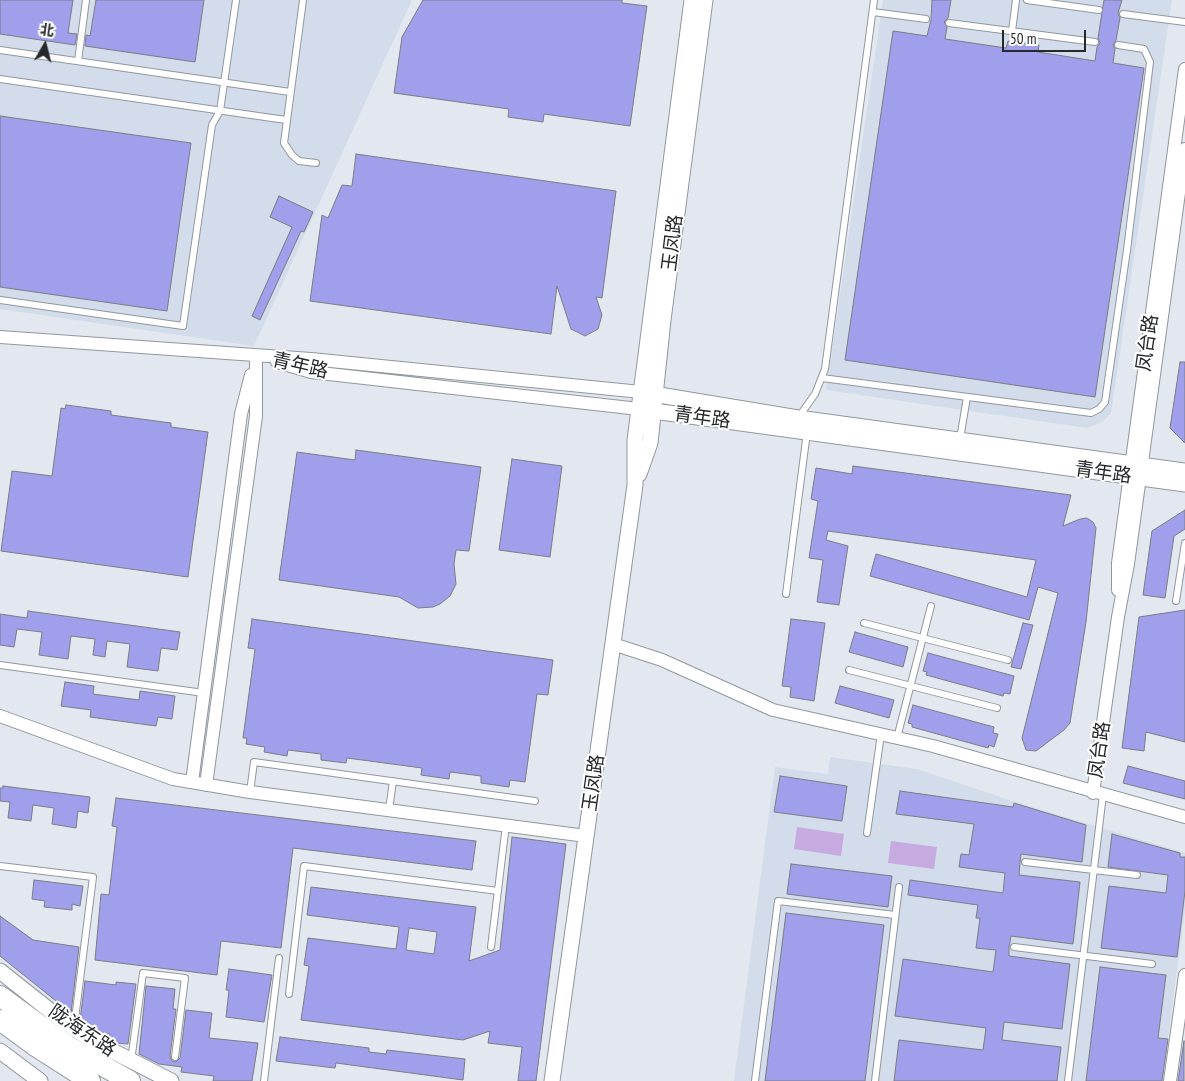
<!DOCTYPE html>
<html>
<head>
<meta charset="utf-8">
<style>
  body { margin:0 }
  #map { position:relative; width:1185px; height:1081px; overflow:hidden; background:#e3e8f0; font-family:"PT Sans Narrow","Noto Sans SC",sans-serif }
  canvas { display:block }
  .north { position:absolute; left:20px; top:20px; width:50px; height:50px; -webkit-text-stroke:4px #fff; paint-order:stroke; rotate:8deg; font-size:14px; font-weight:700; line-height:20px; text-align:center; color:#26282b }
  .north::after { content:''; display:block; margin:auto; width:18px; height:22px; background:#26282b; clip-path:polygon(50% 0,100% 100%,50% 72%,0 100%) }
  .scale { position:absolute; left:1002px; top:30px; width:84px; height:22px; box-sizing:border-box; border:2px solid #26282b; border-top:0; padding-left:6px; font-size:15px; line-height:18px; white-space:nowrap; color:#26282b; -webkit-text-stroke:4px #fff; paint-order:stroke }
</style>
</head>
<body>
<div id="map">
<canvas width="1185" height="1081"></canvas>
<div class="north">北</div>
<div class="scale">50 m</div>
</div>
<script>
const c = document.querySelector('canvas').getContext('2d');
c.lineJoin = 'round';
function fill(path, color) {
  c.fillStyle = color;
  c.fill(path, 'evenodd');
}
function poly(rows) {
  const path = new Path2D();
  for (const r of rows) {
    path.moveTo(r[0], r[1]);
    for (let i = 2; i < r.length; i += 2) path.lineTo(r[i], r[i + 1]);
  }
  return path;
}
function stroke(path, color, width, dash) {
  c.strokeStyle = color;
  c.lineWidth = width;
  c.lineCap = dash ? 'butt' : 'round';
  c.setLineDash(dash || []);
  c.stroke(path);
}
function drawText(font, color, halo, rows, align = 'center') {
  c.font = font + ' "PT Sans Narrow","Noto Sans SC",sans-serif';
  c.lineWidth = 4;
  c.setLineDash([]);
  c.textBaseline = 'middle';
  c.strokeStyle = halo;
  c.fillStyle = color;
  for (const [text, x, y, turn = 0] of rows) {
    c.save();
    c.translate(x, y);
    c.rotate((+turn || 0) * Math.PI / 180);
    c.textAlign = isNaN(turn) ? turn : align;
    if (halo) c.strokeText(text, 0, 0);
    c.fillText(text, 0, 0);
    c.restore();
  }
}
fill(poly([
  [0,0,412,0,254,346,0,309],
  [883,0,1172,0,1111,413,1102,422,1087,428,826,390],
  [830,757,917,769,1012,801,1185,853,1185,910,1162,1081,734,1081,775,767,828,774]
]), '#d2dcea');
fill(poly([
  [797,827,844,834,841,856,794,849],
  [891,841,937,847,934,869,888,863]
]), '#c7aadf');
const building = poly([
  [0,0,73,0,68,33,77,34,75,45,0,34,0,0],
  [96,0,204,0,195,62,85,46,86,35,90,36,96,0],
  [423,0,622,0,622,3,647,6,630,126,544,114,543,122,508,117,509,109,394,93,402,37,423,0],
  [932,0,951,0,948,18,944,22,947,27,945,39,1006,48,1008,41,1039,45,1038,52,1095,61,1097,47,1100,43,1098,38,1104,0,1122,0,1118,13,1120,18,1116,40,1113,45,1115,49,1113,63,1144,68,1095,397,845,360,893,31,927,36,931,20,932,0],
  [0,116,191,143,167,311,0,287,0,116],
  [356,154,616,191,602,298,596,297,602,315,598,329,585,336,571,329,557,286,551,334,310,301,322,215,328,218,342,185,352,186,356,154],
  [279,196,313,212,304,232,301,231,260,320,252,316,292,227,270,217,279,196],
  [1180,362,1185,362,1185,443,1170,428,1180,362],
  [66,405,111,411,111,415,171,423,171,427,208,432,188,577,1,551,12,471,52,476,61,408,65,409,66,405],
  [356,450,481,467,469,551,456,550,454,564,456,584,450,596,440,604,433,607,418,608,399,597,279,580,297,452,355,460,356,450],
  [512,459,562,466,550,557,499,550,512,459],
  [853,466,1071,495,1063,526,1080,519,1087,518,1093,522,1096,528,1086,622,1070,723,1064,730,1036,751,1026,750,1022,738,1058,593,1038,587,1029,620,870,576,876,554,1027,597,1036,560,828,531,826,540,848,546,839,605,817,602,823,560,809,558,818,501,811,499,816,468,852,474,853,466],
  [1185,510,1185,529,1174,536,1165,598,1143,595,1152,531,1185,510],
  [1185,610,1185,742,1146,732,1144,751,1122,748,1139,617,1185,610],
  [28,611,180,632,177,650,161,648,158,671,127,667,130,644,107,641,105,657,93,655,95,639,71,636,68,659,39,655,42,632,17,629,14,647,0,645,0,614,27,618,28,611],
  [252,619,553,660,548,695,537,694,525,782,510,780,509,787,481,783,481,776,450,772,449,779,421,775,422,768,347,758,346,763,321,760,321,754,288,750,287,756,264,752,265,747,246,744,247,738,243,738,255,649,248,648,252,619],
  [791,619,825,623,814,701,790,697,791,687,782,686,791,619],
  [1023,623,1033,625,1021,669,1011,667,1023,623],
  [855,632,908,647,903,667,849,652,855,632],
  [928,653,1014,676,1010,694,1004,693,1003,696,926,675,927,672,923,671,928,653],
  [65,682,94,686,93,694,139,700,140,691,175,696,172,719,158,717,156,726,90,717,91,710,61,706,65,682],
  [840,686,894,700,889,718,835,703,840,686],
  [913,705,994,727,993,733,998,734,994,747,989,745,988,748,912,727,912,724,908,723,913,705],
  [1128,766,1185,781,1185,799,1123,783,1128,766],
  [780,776,847,786,842,821,774,812,780,776],
  [3,786,90,797,88,813,78,811,76,828,52,824,54,808,33,805,31,821,8,818,10,802,0,801,0,788,3,788,3,786],
  [900,791,1013,807,1014,803,1086,825,1082,862,1021,854,1020,862,1019,875,1080,882,1073,944,1011,936,1009,947,1009,956,1070,964,1062,1029,1004,1022,1002,1040,1061,1047,1057,1081,894,1081,899,1040,983,1050,986,1028,895,1016,903,959,993,972,996,950,976,948,980,918,976,918,978,905,908,895,910,880,1003,893,1005,873,959,867,961,854,969,855,974,824,896,814,900,791],
  [116,798,476,841,472,870,293,848,281,948,221,941,217,975,95,960,101,894,109,895,117,827,112,826,116,798],
  [1112,834,1180,853,1180,857,1185,857,1185,891,1177,957,1101,948,1109,886,1166,893,1168,875,1108,867,1112,834],
  [512,837,566,844,536,1081,518,1081,522,1047,488,1043,490,1031,463,1040,301,1020,309,966,304,965,308,938,396,949,399,927,307,915,311,887,476,907,469,961,500,950,512,837],
  [409,928,437,932,434,954,406,950,409,928],
  [791,864,892,876,888,907,787,894,791,864],
  [34,880,83,886,80,906,72,904,72,910,44,907,45,901,32,899,34,880],
  [786,913,884,925,865,1081,765,1081,786,913],
  [0,916,33,940,79,947,71,1013,0,956,0,916],
  [1100,967,1166,975,1158,1038,1168,1039,1162,1081,1086,1081,1100,967],
  [229,969,272,975,264,1022,226,1017,229,990,226,990,229,969],
  [85,981,116,985,116,982,136,984,128,1044,117,1043,109,1039,110,1034,97,1032,80,1020,85,981],
  [146,986,175,989,173,1009,176,1009,170,1056,172,1061,176,1062,180,1058,186,1010,212,1013,209,1038,258,1043,252,1081,213,1081,214,1076,181,1072,182,1067,159,1064,139,1054,146,986],
  [280,1037,369,1048,369,1052,386,1054,387,1050,465,1059,463,1080,336,1063,335,1068,276,1061,280,1037],
  [1184,1041,1184,1081,1178,1081,1184,1041]
]);
fill(building, '#9f9feb');
stroke(building, '#7b7c84', 1);
const service = poly([
  [303,0,284,143,292,155,299,161,316,163],
  [1027,0,1099,10],
  [873,12,926,19],
  [1123,14,1185,22],
  [949,23,1095,42],
  [1012,31,1016,0],
  [0,50,290,92],
  [78,61,86,0],
  [0,79,286,120],
  [0,300,183,326,212,125,220,111,236,0],
  [822,378,1091,413,1099,409,1105,402,1127,250,1150,62,1144,49,1118,45],
  [798,418,815,394,825,369,874,0],
  [960,439,967,397],
  [786,594,807,432],
  [1176,601,1185,543],
  [864,623,1008,660],
  [0,665,204,693],
  [849,670,997,708],
  [897,738,931,606],
  [250,792,254,762,535,801],
  [389,810,393,781],
  [867,833,881,734],
  [1025,862,1137,875],
  [0,866,93,877,74,1027],
  [491,947,506,825],
  [1014,947,1152,964],
  [289,994,304,866,498,891],
  [131,1061,143,973,185,978,175,1057],
  [264,1081,279,958],
  [755,1081,778,901,895,915],
  [875,1081,899,887],
  [1068,1081,1103,795]
]);
const minor = poly([
  [0,337,311,359,641,392],
  [277,362,311,372,639,409],
  [1118,590,1118,563,1185,69],
  [613,644,662,660,773,710,933,746,1185,817],
  [0,716,173,779,250,792,586,836],
  [192,782,241,414,251,375],
  [206,785,256,416,256,356],
  [1093,793,1118,617,1128,564,1185,149],
  [1170,1081,1185,975]
]);
const tertiary = poly([
  [641,392,798,418,1185,471],
  [639,409,1185,484],
  [639,474,650,443,663,320,705,0],
  [0,971,63,1021,91,1040,171,1081],
  [0,1051,40,1081],
  [552,1081,635,485,635,440,692,0]
]);
const trunk = poly([
  [0,996,71,1048,130,1081],
  [0,1020,34,1045,90,1081]
]);
stroke(service, '#92979e', 8);
stroke(minor, '#92979e', 14);
stroke(tertiary, '#92979e', 17);
stroke(trunk, '#92979e', 22);
stroke(service, '#fff', 6);
stroke(minor, '#fff', 12);
stroke(tertiary, '#fff', 15);
stroke(trunk, '#fff', 20);
drawText('19px', '#26282b', '#fff', [
  ["玉凤路",673,243,-83],
  ["凤台路",1148,343,-82],
  ["青年路",300,366,13],
  ["青年路",702,418,8],
  ["青年路",1103,473,8],
  ["凤台路",1100,750,-82],
  ["玉凤路",594,783,-82],
  ["陇海东路",82,1031,34]
]);
</script>
</body>
</html>
